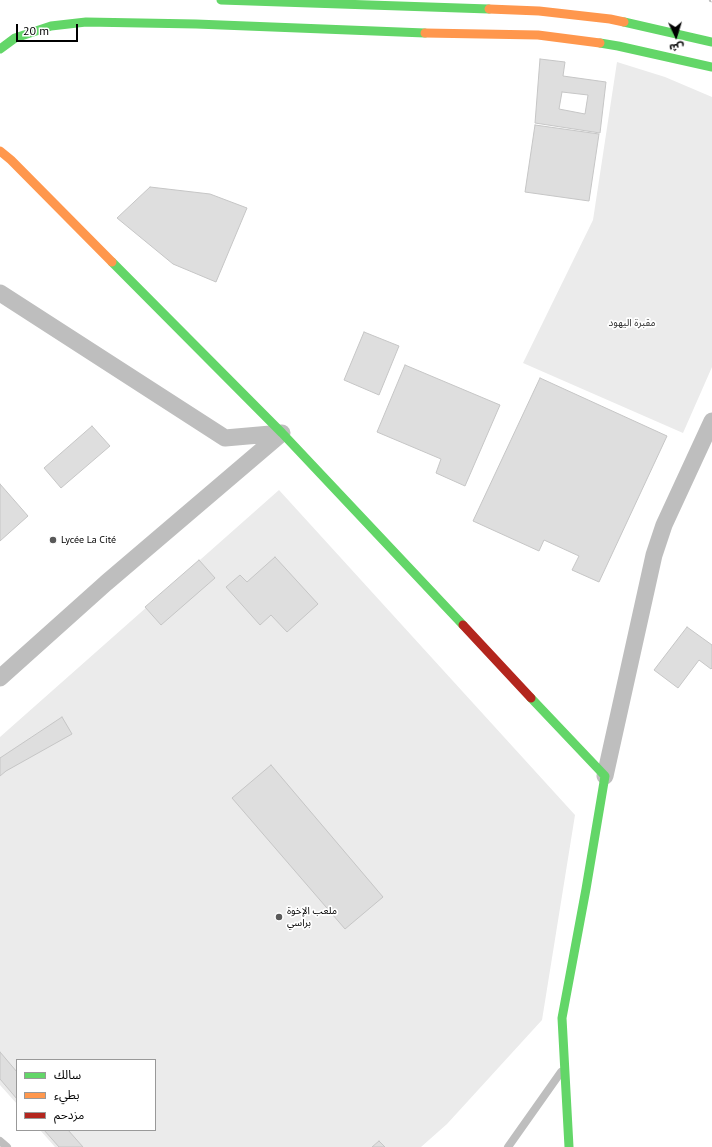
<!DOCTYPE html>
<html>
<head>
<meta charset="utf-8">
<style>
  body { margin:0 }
  #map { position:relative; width:712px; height:1147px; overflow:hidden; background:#fff; font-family:"PT Sans","Noto Sans Arabic",sans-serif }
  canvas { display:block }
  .legend { position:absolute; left:16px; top:1059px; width:140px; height:72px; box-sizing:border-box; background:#fff; border:1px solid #999; margin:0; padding:5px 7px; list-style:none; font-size:12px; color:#000 }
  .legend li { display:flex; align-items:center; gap:8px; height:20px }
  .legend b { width:20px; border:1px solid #999 }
  .north { position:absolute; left:656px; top:16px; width:40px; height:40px; -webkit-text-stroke:3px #fff; paint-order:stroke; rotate:176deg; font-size:11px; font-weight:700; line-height:16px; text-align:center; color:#000 }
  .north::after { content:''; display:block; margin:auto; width:14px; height:18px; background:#000; clip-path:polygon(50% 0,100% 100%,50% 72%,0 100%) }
  .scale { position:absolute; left:16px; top:24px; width:62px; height:18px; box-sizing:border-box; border:2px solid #000; border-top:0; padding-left:5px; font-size:12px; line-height:14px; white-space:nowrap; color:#000; -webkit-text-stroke:3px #fff; paint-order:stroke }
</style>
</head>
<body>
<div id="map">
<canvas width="712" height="1147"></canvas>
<ul class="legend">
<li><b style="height:5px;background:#63d668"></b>سالك</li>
<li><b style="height:5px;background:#ff974d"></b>بطيء</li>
<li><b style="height:5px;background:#b3261e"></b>مزدحم</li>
</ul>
<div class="north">ش</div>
<div class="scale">20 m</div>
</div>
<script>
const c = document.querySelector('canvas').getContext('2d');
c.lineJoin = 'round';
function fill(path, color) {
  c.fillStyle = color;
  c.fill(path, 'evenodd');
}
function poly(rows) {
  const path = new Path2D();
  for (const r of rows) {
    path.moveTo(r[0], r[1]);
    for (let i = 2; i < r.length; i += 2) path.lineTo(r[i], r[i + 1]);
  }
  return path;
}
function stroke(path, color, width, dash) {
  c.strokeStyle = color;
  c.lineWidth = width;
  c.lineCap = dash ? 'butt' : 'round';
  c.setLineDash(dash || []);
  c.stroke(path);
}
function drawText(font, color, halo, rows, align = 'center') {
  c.font = font + ' "PT Sans","Noto Sans Arabic",sans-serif';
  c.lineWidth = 3.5;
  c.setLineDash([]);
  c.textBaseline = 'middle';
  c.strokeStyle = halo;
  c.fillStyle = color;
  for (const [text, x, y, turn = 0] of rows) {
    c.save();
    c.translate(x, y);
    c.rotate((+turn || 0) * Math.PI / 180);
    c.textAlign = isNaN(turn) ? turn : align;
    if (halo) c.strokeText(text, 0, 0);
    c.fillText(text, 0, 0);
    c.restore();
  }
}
fill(poly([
  [617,62,665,77,712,97,712,367,683,433,523,363,593,220],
  [279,490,575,815,542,1020,447,1124,421,1147,55,1147,40,1130,155,1130,155,1060,17,1060,17,1104,0,1085,0,737]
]), '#ebebeb');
const building = poly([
  [540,59,565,62,563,76,606,82,600,133,535,123,540,59],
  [562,92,588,95,585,114,559,109,562,92],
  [535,125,599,134,589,201,525,192,535,125],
  [150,187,210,194,247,208,216,282,173,264,117,218,150,187],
  [364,332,399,346,379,395,344,380,364,332],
  [405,365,500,405,465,486,436,473,441,459,377,432,405,365],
  [540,378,667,436,599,582,572,570,579,556,544,540,539,551,473,521,540,378],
  [92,426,110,446,61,488,44,468,92,426],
  [0,484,28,516,0,541,0,484],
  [275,557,318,604,287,632,271,615,260,625,226,587,240,575,247,582,275,557],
  [199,560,215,578,161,625,145,607,199,560],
  [687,627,712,645,712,668,711,669,699,660,678,688,654,670,687,627],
  [62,717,72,734,6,771,0,776,0,758,62,717],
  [271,765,383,897,345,929,232,798,271,765],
  [0,1052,17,1072,17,1099,0,1079,0,1052],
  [44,1130,68,1130,83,1147,59,1147,44,1130],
  [379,1141,385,1147,372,1147,379,1141]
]);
fill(building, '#dedede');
stroke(building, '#c6c6c6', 1);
stroke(poly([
  [0,1141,7,1147],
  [508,1147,561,1072]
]), '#bebebe', 8);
stroke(poly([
  [0,293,225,438,282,433,106,583,0,678],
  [605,776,654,555,664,525,712,421]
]), '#bebebe', 17);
stroke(poly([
  [221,0,489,9],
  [624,22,712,42],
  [600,43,618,46,712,67],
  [0,49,15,38,51,26,86,22,196,24,425,33],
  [112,262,282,433,463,625],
  [531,698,605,776,586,889,562,1018,569,1147]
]), '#63d668', 9);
stroke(poly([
  [489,9,539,11,610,19,624,22],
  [425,33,538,35,600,43],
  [0,151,11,160,112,262]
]), '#ff974d', 9);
stroke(poly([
  [463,625,531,698]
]), '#b3261e', 9);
const rail = poly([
  [711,0,712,0]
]);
stroke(rail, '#bebebe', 4.5);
stroke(rail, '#fff', 3, [9]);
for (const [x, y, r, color] of [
  [53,540,4,"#595959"],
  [279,917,4,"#595959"]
]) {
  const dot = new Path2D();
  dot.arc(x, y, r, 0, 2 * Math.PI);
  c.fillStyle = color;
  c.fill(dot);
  stroke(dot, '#fff', 1.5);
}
drawText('10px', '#313131', '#fff', [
  ["مقبرة اليهود",632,323]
]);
drawText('10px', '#000', '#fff', [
  ["Lycée La Cité",61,540],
  ["ملعب الإخوة",287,911],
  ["براسي",287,923]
], 'left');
</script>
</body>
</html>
